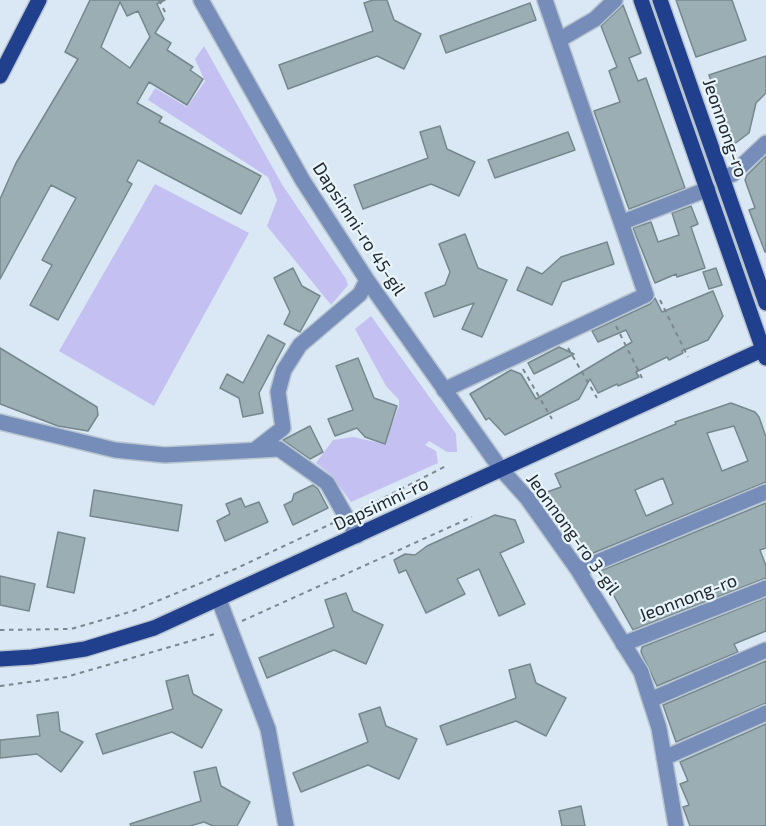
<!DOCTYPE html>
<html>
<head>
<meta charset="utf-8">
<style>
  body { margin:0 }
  canvas { display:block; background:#d9e8f4 }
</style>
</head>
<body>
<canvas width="766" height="826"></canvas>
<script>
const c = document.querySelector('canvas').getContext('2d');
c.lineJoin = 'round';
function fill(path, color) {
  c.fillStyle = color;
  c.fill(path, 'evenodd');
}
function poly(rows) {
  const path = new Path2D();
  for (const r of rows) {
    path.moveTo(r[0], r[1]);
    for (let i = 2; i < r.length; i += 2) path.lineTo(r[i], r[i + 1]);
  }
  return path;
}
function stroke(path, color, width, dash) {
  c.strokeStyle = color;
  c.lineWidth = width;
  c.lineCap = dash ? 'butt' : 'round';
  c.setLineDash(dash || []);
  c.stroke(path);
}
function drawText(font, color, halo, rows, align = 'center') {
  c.font = font + ' "Exo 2",sans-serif';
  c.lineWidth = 4.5;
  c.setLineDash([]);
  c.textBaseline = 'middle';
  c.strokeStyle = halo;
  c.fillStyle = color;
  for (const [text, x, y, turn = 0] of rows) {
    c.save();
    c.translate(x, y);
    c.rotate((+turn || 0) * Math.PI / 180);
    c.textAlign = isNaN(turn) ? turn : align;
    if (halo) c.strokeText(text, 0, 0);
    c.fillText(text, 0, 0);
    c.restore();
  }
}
fill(poly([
  [204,46,283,186,346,279,348,285,331,305,267,226,277,200,268,177,148,100,155,88,187,107,205,81,195,59],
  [155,184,249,233,154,406,59,351],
  [371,316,456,434,457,452,447,452,429,441,425,445,436,451,438,463,351,502,330,474,316,463,333,440,353,437,385,444,399,406,399,400,386,386,355,329]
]), '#c4c0f2');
const building = poly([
  [90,0,165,0,157,4,164,19,155,33,171,43,167,50,193,67,190,70,203,79,187,105,149,82,137,103,162,117,159,122,261,176,241,214,138,160,127,181,132,184,58,320,30,305,52,265,42,260,76,198,51,185,0,279,0,199,16,163,78,59,65,52,90,0],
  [120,2,127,16,138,11,150,37,130,68,101,47,120,2],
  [373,0,387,0,394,20,421,34,404,69,377,56,288,89,279,65,373,31,364,3,373,0],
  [676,0,732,0,746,40,696,57,676,0],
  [530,3,536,20,446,53,440,36,530,3],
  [623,5,641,53,629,58,638,81,646,78,685,188,629,209,594,111,620,102,609,71,617,67,601,26,623,5],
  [766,56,766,93,756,103,749,133,733,145,709,75,766,56],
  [440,126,447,149,475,162,459,196,431,184,363,209,354,185,428,158,420,132,440,126],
  [568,132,575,150,495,178,488,160,568,132],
  [766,156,766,252,765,252,749,210,755,208,745,180,747,175,766,156],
  [691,206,698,224,691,227,705,268,677,277,676,274,655,283,633,228,651,222,658,242,679,235,672,213,691,206],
  [465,234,478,268,507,280,482,337,462,329,474,303,434,317,425,293,445,285,450,272,439,244,465,234],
  [607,242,614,264,562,282,552,305,517,290,527,267,542,274,561,257,607,242],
  [293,268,302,286,320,296,300,332,284,324,290,312,274,278,293,268],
  [716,268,722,285,709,289,703,272,716,268],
  [713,291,723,316,708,340,682,351,683,353,669,360,667,357,636,372,639,377,618,386,617,384,598,393,590,379,579,399,505,435,489,418,486,420,470,394,511,370,521,374,536,399,632,342,626,330,598,342,592,331,650,304,655,298,662,312,713,291],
  [268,335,285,344,259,393,263,413,243,417,239,398,220,388,227,374,243,383,268,335],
  [559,347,574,354,534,374,528,363,559,347],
  [0,348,97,407,98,415,88,431,58,426,0,404,0,348],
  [358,358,374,398,397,406,385,444,365,437,357,428,335,436,328,419,353,410,336,366,358,358],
  [731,403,755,412,759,417,766,437,766,482,586,556,547,492,561,487,555,474,676,424,675,422,731,403],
  [734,426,748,461,722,471,707,433,734,426],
  [663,478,673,504,646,516,635,490,663,478],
  [310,426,323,452,310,459,283,440,310,426],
  [313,485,318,489,328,508,293,525,284,505,292,501,294,494,313,485],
  [94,490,182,505,178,531,90,516,94,490],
  [241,498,245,507,259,502,268,522,225,541,217,521,230,514,226,504,241,498],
  [766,503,766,548,760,550,766,566,766,578,633,630,600,571,766,503],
  [495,515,515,520,524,542,500,553,525,604,499,616,479,569,457,579,465,594,426,613,406,570,399,573,394,560,405,554,415,555,427,546,495,515],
  [58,532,85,538,74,593,47,587,58,532],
  [0,576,35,584,29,611,0,605,0,576],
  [346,593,353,611,383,625,366,664,334,650,267,678,259,658,334,627,325,600,346,593],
  [766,598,766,631,734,644,738,652,657,686,641,652,642,647,766,598],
  [766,661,766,703,676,742,663,705,766,661],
  [530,664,536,683,566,698,546,736,516,721,447,745,440,726,516,698,509,670,530,664],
  [188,675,193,694,222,710,202,748,172,732,103,754,96,734,173,709,166,681,188,675],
  [380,707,386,726,417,739,399,779,368,765,301,792,293,773,368,742,359,714,380,707],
  [58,712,60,731,83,742,61,772,37,754,0,758,0,740,40,736,37,715,58,712],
  [766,724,766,826,690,826,683,807,689,805,680,784,688,781,680,762,766,724],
  [216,767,221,786,250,802,237,826,213,826,204,822,190,826,131,826,130,824,201,801,194,772,216,767],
  [581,806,585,826,562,826,559,811,581,806]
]);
fill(building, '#9baeb4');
stroke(building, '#75888d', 1.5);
const minor = poly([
  [201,0,303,181,367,280,500,468,527,498,578,570,641,672,659,728,676,826],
  [559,40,595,19,615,0],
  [722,178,733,174,766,143],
  [623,222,708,189],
  [444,390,646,295,545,0],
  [0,422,115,450,165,455,279,449,327,483,357,536],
  [256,449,283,428,278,392,284,370,300,345,360,294,367,280],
  [578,570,766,492],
  [219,600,268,729,286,826],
  [623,644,766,588],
  [650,700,766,650],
  [664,758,766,713]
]);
const major = poly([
  [641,0,766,358],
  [660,0,766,303],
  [0,76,39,0],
  [0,659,32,657,85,649,154,628,766,348]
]);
stroke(minor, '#b8c5d0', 18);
stroke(major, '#b8c5d0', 18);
stroke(poly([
  [159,0,167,16],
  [660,300,688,357],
  [616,326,642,378],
  [568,348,597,398],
  [523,369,552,419],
  [360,510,448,465],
  [242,621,472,517],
  [0,630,71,629,133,611,235,569,333,523],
  [0,686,66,677,215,634]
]), '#7c868f', 2, [4.5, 4.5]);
stroke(minor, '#778db9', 15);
stroke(major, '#203f8d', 15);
drawText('18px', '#23282d', '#e8f5fe', [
  ["Jeonnong-ro",725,128,71],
  ["Dapsimni-ro 45-gil",359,229,57],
  ["Dapsimni-ro",381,504,-25],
  ["Jeonnong-ro 3-gil",573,534,54],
  ["Jeonnong-ro",688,598,-21]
]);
</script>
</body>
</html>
